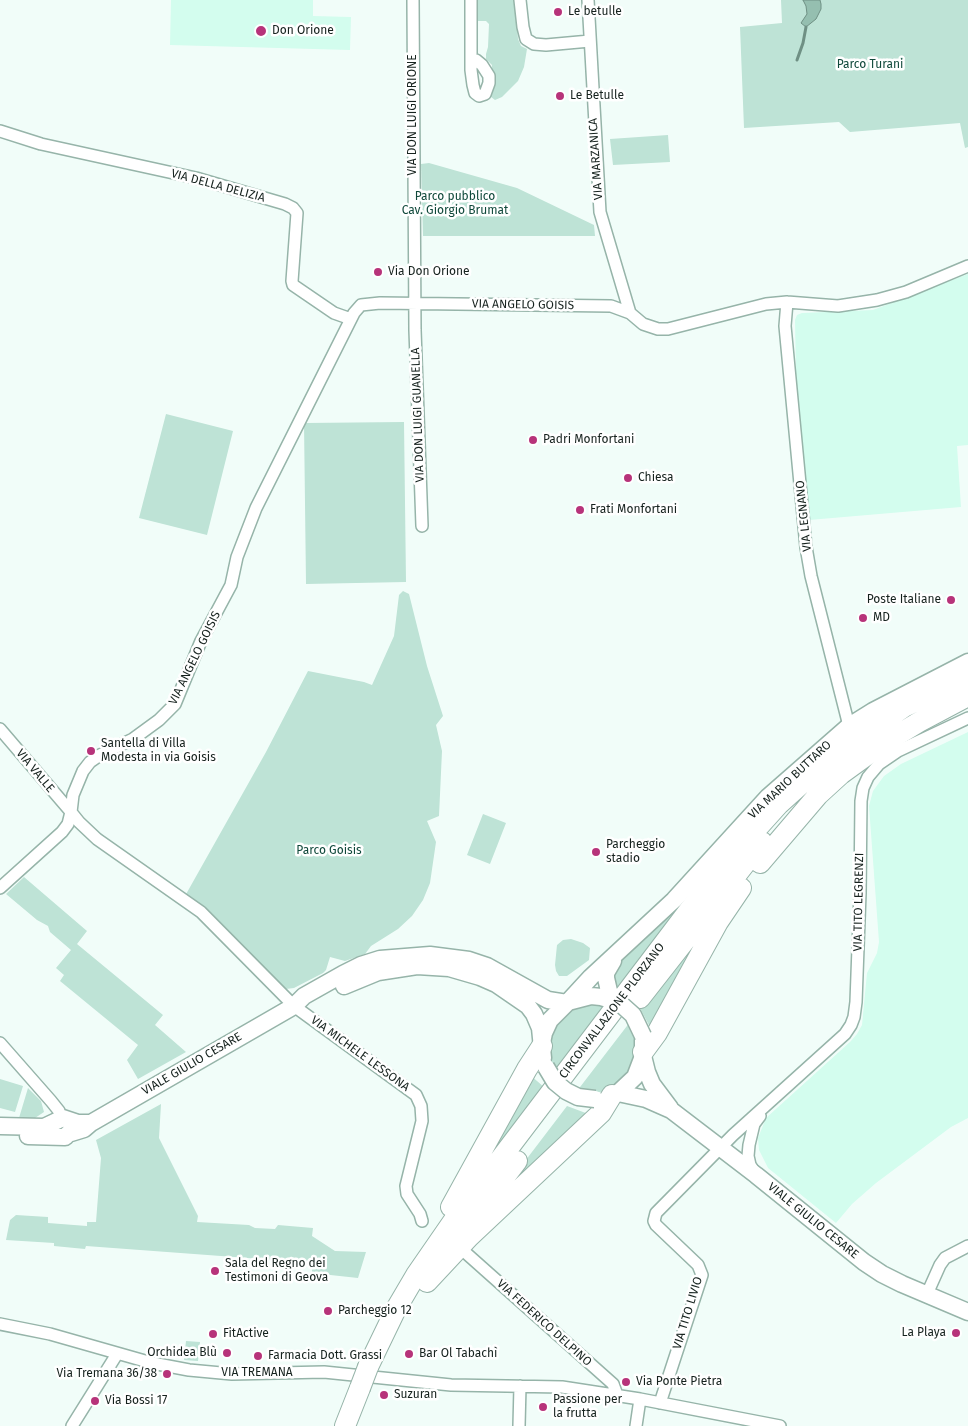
<!DOCTYPE html>
<html>
<head>
<meta charset="utf-8">
<style>
  body { margin:0 }
  canvas { display:block; background:#f1fdf9 }
</style>
</head>
<body>
<canvas width="968" height="1426"></canvas>
<script>
const c = document.querySelector('canvas').getContext('2d');
c.lineJoin = 'round';
function fill(path, color) {
  c.fillStyle = color;
  c.fill(path, 'evenodd');
}
function poly(rows) {
  const path = new Path2D();
  for (const r of rows) {
    path.moveTo(r[0], r[1]);
    for (let i = 2; i < r.length; i += 2) path.lineTo(r[i], r[i + 1]);
  }
  return path;
}
function stroke(path, color, width, dash) {
  c.strokeStyle = color;
  c.lineWidth = width;
  c.lineCap = dash ? 'butt' : 'round';
  c.setLineDash(dash || []);
  c.stroke(path);
}
function drawText(font, color, halo, rows, align = 'center') {
  c.font = font + ' "Fira Sans",sans-serif';
  c.lineWidth = 5;
  c.setLineDash([]);
  c.textBaseline = 'middle';
  c.strokeStyle = halo;
  c.fillStyle = color;
  for (const [text, x, y, turn = 0] of rows) {
    c.save();
    c.translate(x, y);
    c.rotate((+turn || 0) * Math.PI / 180);
    c.textAlign = isNaN(turn) ? turn : align;
    if (halo) c.strokeText(text, 0, 0);
    c.fillText(text, 0, 0);
    c.restore();
  }
}
fill(poly([
  [171,0,313,0,313,16,351,17,350,50,170,45],
  [968,274,968,445,957,446,961,507,809,520,796,374,795,320,797,315,802,313,873,310],
  [968,732,968,1118,951,1127,876,1183,852,1204,836,1223,768,1168,759,1150,758,1138,766,1118,850,1042,857,1034,862,1025,867,973,877,953,879,942,869,806,873,791,884,776,901,764]
]), '#d3fdee');
fill(poly([
  [477,0,515,0,518,39,521,46,527,49,524,67,518,81,502,97,495,100,491,97,492,65,486,59,486,54,488,47,489,24,486,21,478,21],
  [781,0,968,0,968,147,965,148,960,123,850,132,839,122,744,128,740,27,782,23],
  [668,135,670,162,613,165,610,139],
  [429,163,517,188,594,225,595,236,423,236,421,164],
  [166,414,233,431,207,535,139,518],
  [404,422,406,582,306,584,304,423],
  [403,591,409,594,427,666,443,716,436,725,442,751,439,816,427,821,436,842,430,883,423,900,412,916,398,929,371,946,365,954,345,961,330,957,326,970,323,973,294,988,286,989,185,896,266,752,308,671,364,682,372,685,394,636,399,595],
  [483,814,506,823,490,864,467,855],
  [24,877,87,931,77,944,163,1015,155,1025,186,1052,138,1079,127,1060,138,1045,60,981,64,975,56,968,71,950,50,932,48,926,37,920,6,894],
  [703,877,619,992,614,984,614,974,617,966,632,949],
  [724,898,652,1031,640,1008],
  [571,939,583,943,590,948,589,960,567,976,559,976,556,971,555,965,557,945,563,940],
  [593,1003,607,1006,556,1074,550,1061,549,1044,553,1028,573,1008],
  [630,1022,633,1029,637,1048,628,1077,605,1091,595,1093,577,1091],
  [529,1074,545,1088,464,1197],
  [0,1079,23,1086,15,1112,0,1108],
  [28,1088,41,1101,44,1112,35,1118,19,1118],
  [161,1104,159,1138,198,1216,197,1222,249,1225,255,1228,275,1229,278,1225,313,1228,312,1236,335,1251,366,1252,358,1278,312,1273,312,1269,302,1262,86,1246,85,1249,54,1246,54,1243,6,1240,10,1220,16,1215,48,1217,48,1223,87,1226,87,1222,96,1222,101,1158,96,1140],
  [567,1106,591,1115,483,1217,519,1169],
  [186,1341,200,1342,198,1361,184,1360]
]), '#bee3d6');
const water = poly([
  [803,0,820,0,821,4,821,9,816,19,806,27,801,23,807,14,806,6,803,0]
]);
fill(water, '#95bfb0');
stroke(water, '#6f9084', 1);
stroke(poly([
  [797,60,803,43,806,27]
]), '#6f9084', 3);
const street = poly([
  [413,0,415,330,422,526],
  [471,0,471,70,473,85,475,93,479,96,485,94,489,83,489,76,482,65,476,60,472,60],
  [520,0,523,27,526,39,534,44,546,45,590,41],
  [588,0,600,212,630,313,643,324,658,329,668,329,766,304,787,302,838,306,877,300,906,292,968,266],
  [0,131,41,144,196,178,285,204,293,208,297,213,292,281,293,285,334,313,351,319],
  [787,302,785,326,806,547,811,576,849,726],
  [0,729,71,812,68,824,62,832,0,888],
  [0,1043,51,1101,59,1111,60,1118],
  [755,1173,750,1165,748,1156,749,1145,754,1124,760,1116],
  [422,1221,420,1214,407,1194,406,1186,422,1121,421,1106,416,1095,294,1006,201,912,97,839,79,822,71,812,73,795,83,771,90,762,100,755,133,739,159,720,175,704,201,641,231,585,237,557,256,508,354,313,361,305,380,303,611,306,630,313],
  [467,1254,604,1376,613,1384,617,1395],
  [927,1294,940,1265,945,1258,968,1246],
  [0,1324,50,1334,152,1363,189,1370,232,1374,324,1372,451,1385,562,1387,640,1399,780,1426],
  [660,1403,702,1275,698,1265,656,1225,654,1221,656,1213,733,1135,845,1034,851,1025,854,1017,856,1002,860,893,861,801,863,788,868,777,879,764,898,751,968,718],
  [72,1426,117,1354],
  [519,1426,520,1386],
  [636,1426,640,1399]
]);
const secondary = poly([
  [613,961,606,973,606,978,609,991,615,1001],
  [344,986,378,972,417,966,449,968,480,977,496,984,528,1006,534,1014,540,1028,543,1058],
  [568,1002,591,977,674,900,768,797,849,726,873,711,968,662],
  [643,1040,643,1056,647,1072,652,1084,670,1108],
  [542,1043,544,1033,550,1020,568,1002,591,996,601,997,615,1001],
  [618,1093,646,1099,671,1110,756,1175,864,1262,882,1274,902,1284,968,1312],
  [612,1095,618,1093,635,1077,643,1056],
  [0,1126,44,1127,63,1118,78,1123,91,1123],
  [71,1133,84,1129,91,1123,294,1006,304,996,343,974,361,965,380,959,430,955,469,960,487,966,548,1000,567,1003],
  [28,1136,65,1137,72,1130,71,1123]
]);
const highway = poly([
  [760,863,818,795,841,774,881,745,919,722,968,696],
  [640,998,762,842],
  [643,1052,657,1033,718,922,741,888],
  [451,1207,527,1069,542,1046],
  [445,1255,517,1161],
  [427,1282,469,1237,601,1113,612,1095],
  [368,1367,396,1309,416,1275,454,1220,690,909,733,855,779,804,829,759,904,707,968,676],
  [345,1426,360,1388]
]);
stroke(street, '#96b4a9', 14);
stroke(secondary, '#96b4a9', 19);
stroke(highway, '#96b4a9', 22);
stroke(street, '#fff', 11);
stroke(secondary, '#fff', 16);
stroke(highway, '#fff', 20);
const secondaryBridge = poly([
  [615,1001,623,1006,633,1015,643,1036],
  [546,1067,555,1082,566,1091,578,1097,595,1099]
]);
const highwayBridge = poly([
  [360,1388,368,1367]
]);
stroke(secondaryBridge, '#96b4a9', 19, []);
stroke(highwayBridge, '#96b4a9', 22, []);
stroke(secondaryBridge, '#fff', 16);
stroke(highwayBridge, '#fff', 20);
for (const [x, y, r, color] of [
  [558,12,5,"#b7337a"],
  [261,31,6,"#b7337a"],
  [560,96,5,"#b7337a"],
  [378,272,5,"#b7337a"],
  [533,440,5,"#b7337a"],
  [628,478,5,"#b7337a"],
  [580,510,5,"#b7337a"],
  [951,600,5,"#b7337a"],
  [863,618,5,"#b7337a"],
  [91,751,5,"#b7337a"],
  [596,852,5,"#b7337a"],
  [215,1271,5,"#b7337a"],
  [328,1311,5,"#b7337a"],
  [956,1333,5,"#b7337a"],
  [213,1334,5,"#b7337a"],
  [227,1353,5,"#b7337a"],
  [409,1354,5,"#b7337a"],
  [258,1356,5,"#b7337a"],
  [167,1374,5,"#b7337a"],
  [626,1382,5,"#b7337a"],
  [384,1395,5,"#b7337a"],
  [95,1401,5,"#b7337a"],
  [543,1407,5,"#b7337a"]
]) {
  const dot = new Path2D();
  dot.arc(x, y, r, 0, 2 * Math.PI);
  c.fillStyle = color;
  c.fill(dot);
  stroke(dot, '#fff', 2);
}
drawText('12px', '#16221e', '#fff', [
  ["Le betulle",568,12],
  ["Don Orione",272,31],
  ["Le Betulle",570,96],
  ["Via Don Orione",388,272],
  ["Padri Monfortani",543,440],
  ["Chiesa",638,478],
  ["Frati Monfortani",590,510],
  ["Poste Italiane",941,600,"right"],
  ["MD",873,618],
  ["Santella di Villa",101,744],
  ["Modesta in via Goisis",101,758],
  ["Parcheggio",606,845],
  ["stadio",606,859],
  ["Sala del Regno dei",225,1264],
  ["Testimoni di Geova",225,1278],
  ["Parcheggio 12",338,1311],
  ["La Playa",946,1333,"right"],
  ["FitActive",223,1334],
  ["Orchidea Blù",217,1353,"right"],
  ["Bar Ol Tabachì",419,1354],
  ["Farmacia Dott. Grassi",268,1356],
  ["Via Tremana 36/38",157,1374,"right"],
  ["Via Ponte Pietra",636,1382],
  ["Suzuran",394,1395],
  ["Passione per",553,1400],
  ["la frutta",553,1414],
  ["Via Bossi 17",105,1401]
], 'left');
drawText('12px', '#10493b', '#fff', [
  ["Parco Turani",870,65],
  ["Parco pubblico",455,197],
  ["Cav. Giorgio Brumat",455,211],
  ["Parco Goisis",329,851]
]);
drawText('12px', '#16221e', '#fff', [
  ["VIA DON LUIGI ORIONE",413,115,-90],
  ["VIA MARZANICA",596,159,-94],
  ["VIA DELLA DELIZIA",218,186,15],
  ["VIA ANGELO GOISIS",523,305,1],
  ["VIA DON LUIGI GUANELLA",418,415,-92],
  ["VIA LEGNANO",804,516,-96],
  ["VIA ANGELO GOISIS",195,658,-64],
  ["VIA VALLE",35,771,50],
  ["VIA MARIO BUTTARO",790,780,-43],
  ["VIA TITO LEGRENZI",859,902,-89],
  ["CIRCONVALLAZIONE PLORZANO",612,1011,-53],
  ["VIA MICHELE LESSONA",360,1054,36],
  ["VIALE GIULIO CESARE",192,1064,-30],
  ["VIALE GIULIO CESARE",813,1221,39],
  ["VIA TITO LIVIO",688,1313,-73],
  ["VIA FEDERICO DELPINO",544,1323,42],
  ["VIA TREMANA",257,1373]
]);
</script>
</body>
</html>
